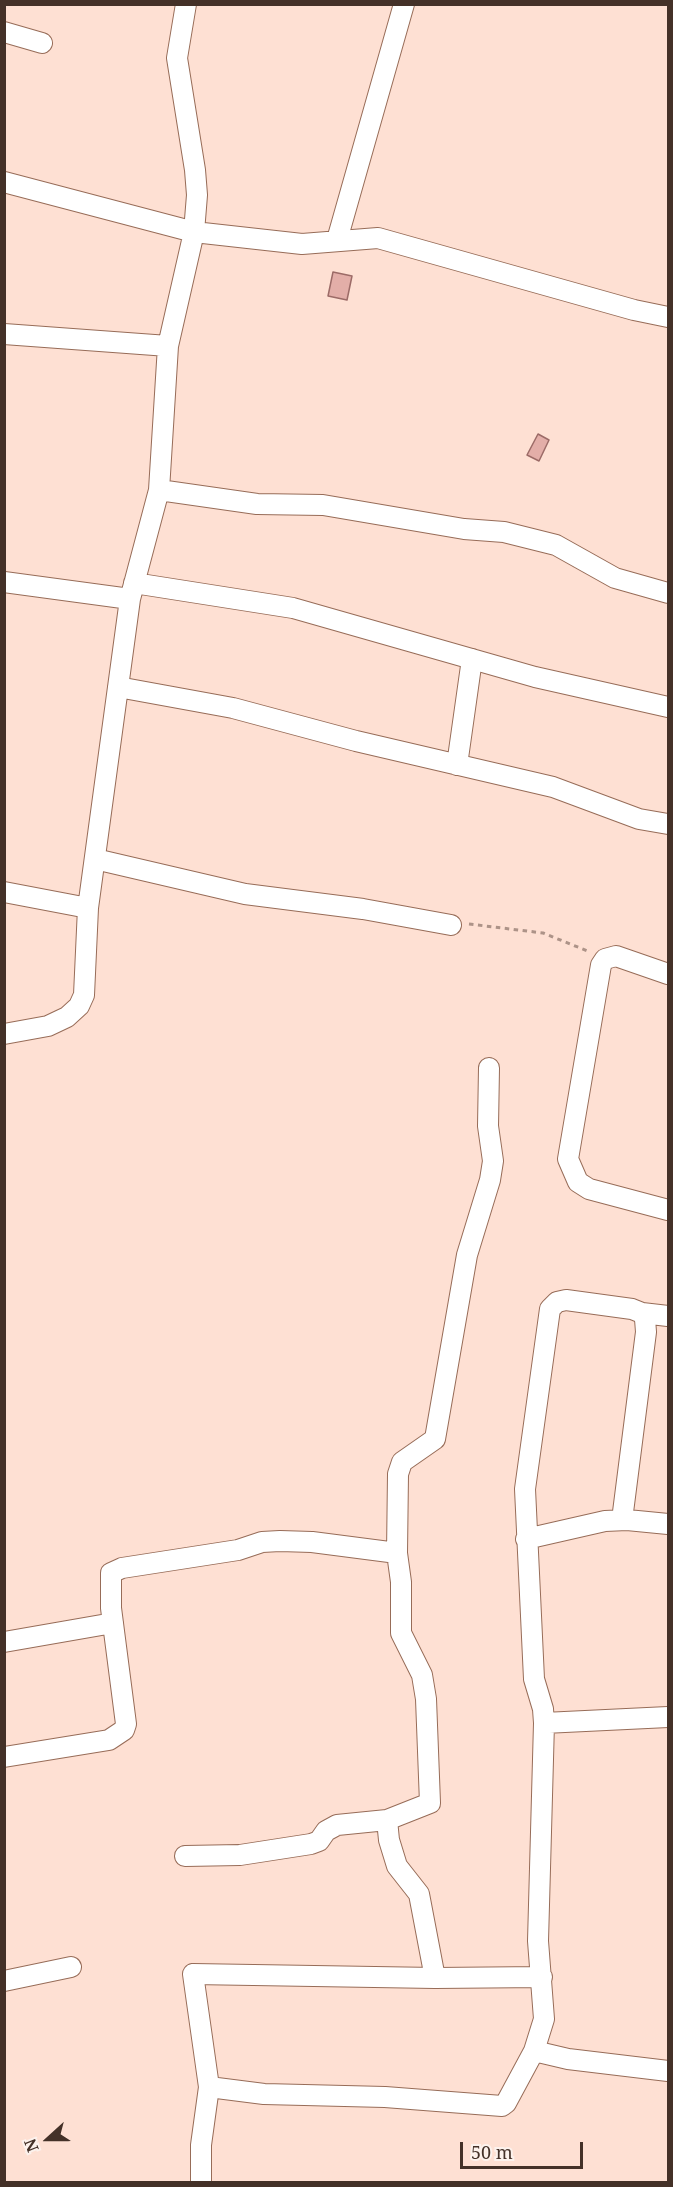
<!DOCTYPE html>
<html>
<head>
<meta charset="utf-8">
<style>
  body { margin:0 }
  #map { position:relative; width:673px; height:2187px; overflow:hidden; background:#fee0d3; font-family:"Noto Serif",serif }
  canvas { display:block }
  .frame { position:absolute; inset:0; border:6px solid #443128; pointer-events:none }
  .north { position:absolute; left:18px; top:2109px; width:60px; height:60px; -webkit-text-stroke:4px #fcf2ed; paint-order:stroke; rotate:249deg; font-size:16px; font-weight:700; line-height:24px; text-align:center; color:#443128 }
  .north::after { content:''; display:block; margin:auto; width:21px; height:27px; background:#443128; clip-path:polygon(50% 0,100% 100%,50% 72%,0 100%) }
  .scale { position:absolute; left:460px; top:2142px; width:123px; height:27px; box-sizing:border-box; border:3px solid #443128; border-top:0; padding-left:8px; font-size:18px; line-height:21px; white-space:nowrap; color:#443128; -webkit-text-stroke:4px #fcf2ed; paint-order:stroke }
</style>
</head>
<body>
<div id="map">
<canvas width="673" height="2187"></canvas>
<div class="frame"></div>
<div class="north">N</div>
<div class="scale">50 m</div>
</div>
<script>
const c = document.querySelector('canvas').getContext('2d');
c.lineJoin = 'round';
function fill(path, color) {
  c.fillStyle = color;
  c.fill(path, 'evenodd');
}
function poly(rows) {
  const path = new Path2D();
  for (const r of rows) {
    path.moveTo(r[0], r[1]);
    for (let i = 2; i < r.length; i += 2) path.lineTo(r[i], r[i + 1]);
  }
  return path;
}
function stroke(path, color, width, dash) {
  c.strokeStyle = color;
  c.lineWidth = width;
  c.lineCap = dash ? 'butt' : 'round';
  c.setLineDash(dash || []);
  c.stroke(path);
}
const building = poly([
  [333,272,352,276,347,300,328,296,333,272],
  [538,434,549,440,539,461,527,455,538,434]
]);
fill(building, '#e3aea8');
stroke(building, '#9c6b67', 1.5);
const street = poly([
  [4,32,42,43],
  [4,182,194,232,302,244,378,238,634,310,668,317],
  [337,240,404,4],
  [4,334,168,346],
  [159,490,257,504,323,505,464,529,504,532,556,545,615,578,668,593],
  [4,582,130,599],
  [134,583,293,608,535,677,668,707],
  [118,687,233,708,356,741,553,787,639,819,668,824],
  [457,765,472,659],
  [95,859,245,894,363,909,451,925],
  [4,892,88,908],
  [668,974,616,956,605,959,601,965,568,1159,578,1182,589,1189,668,1210],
  [4,1034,48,1026,67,1017,79,1006,84,995,88,908,130,599,159,490,168,346,194,232,197,195,195,170,177,58,186,4],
  [489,1068,488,1126,493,1161,490,1180,467,1255,435,1439,402,1462,398,1474,397,1553,401,1582,401,1633,422,1675,426,1699,430,1803,387,1820,389,1840,397,1866,419,1894,435,1978,542,1977],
  [642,1313,668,1316],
  [622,1520,646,1332,645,1319,642,1313,632,1309,566,1300,557,1302,550,1309,525,1489,534,1679,543,1709,544,1723,538,1941,544,2019,534,2051,568,2059,668,2071],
  [526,1539,605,1521,627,1520,668,1524],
  [4,1642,113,1623],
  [544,1723,668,1717],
  [4,1757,109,1740,124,1730,126,1724,111,1608,111,1573,122,1568,238,1550,262,1542,280,1541,312,1542,397,1553],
  [185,1856,240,1855,311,1844,319,1841,326,1831,337,1825,387,1820],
  [4,1981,71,1967],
  [209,2087,193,1974,435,1978],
  [201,2182,201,2145,209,2087,264,2094,385,2097,502,2106,506,2103,534,2051]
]);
stroke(street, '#976c58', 22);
stroke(poly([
  [469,924,543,933,590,952]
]), '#ad9388', 3, [4.5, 4.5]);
stroke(street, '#fff', 20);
</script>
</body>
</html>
